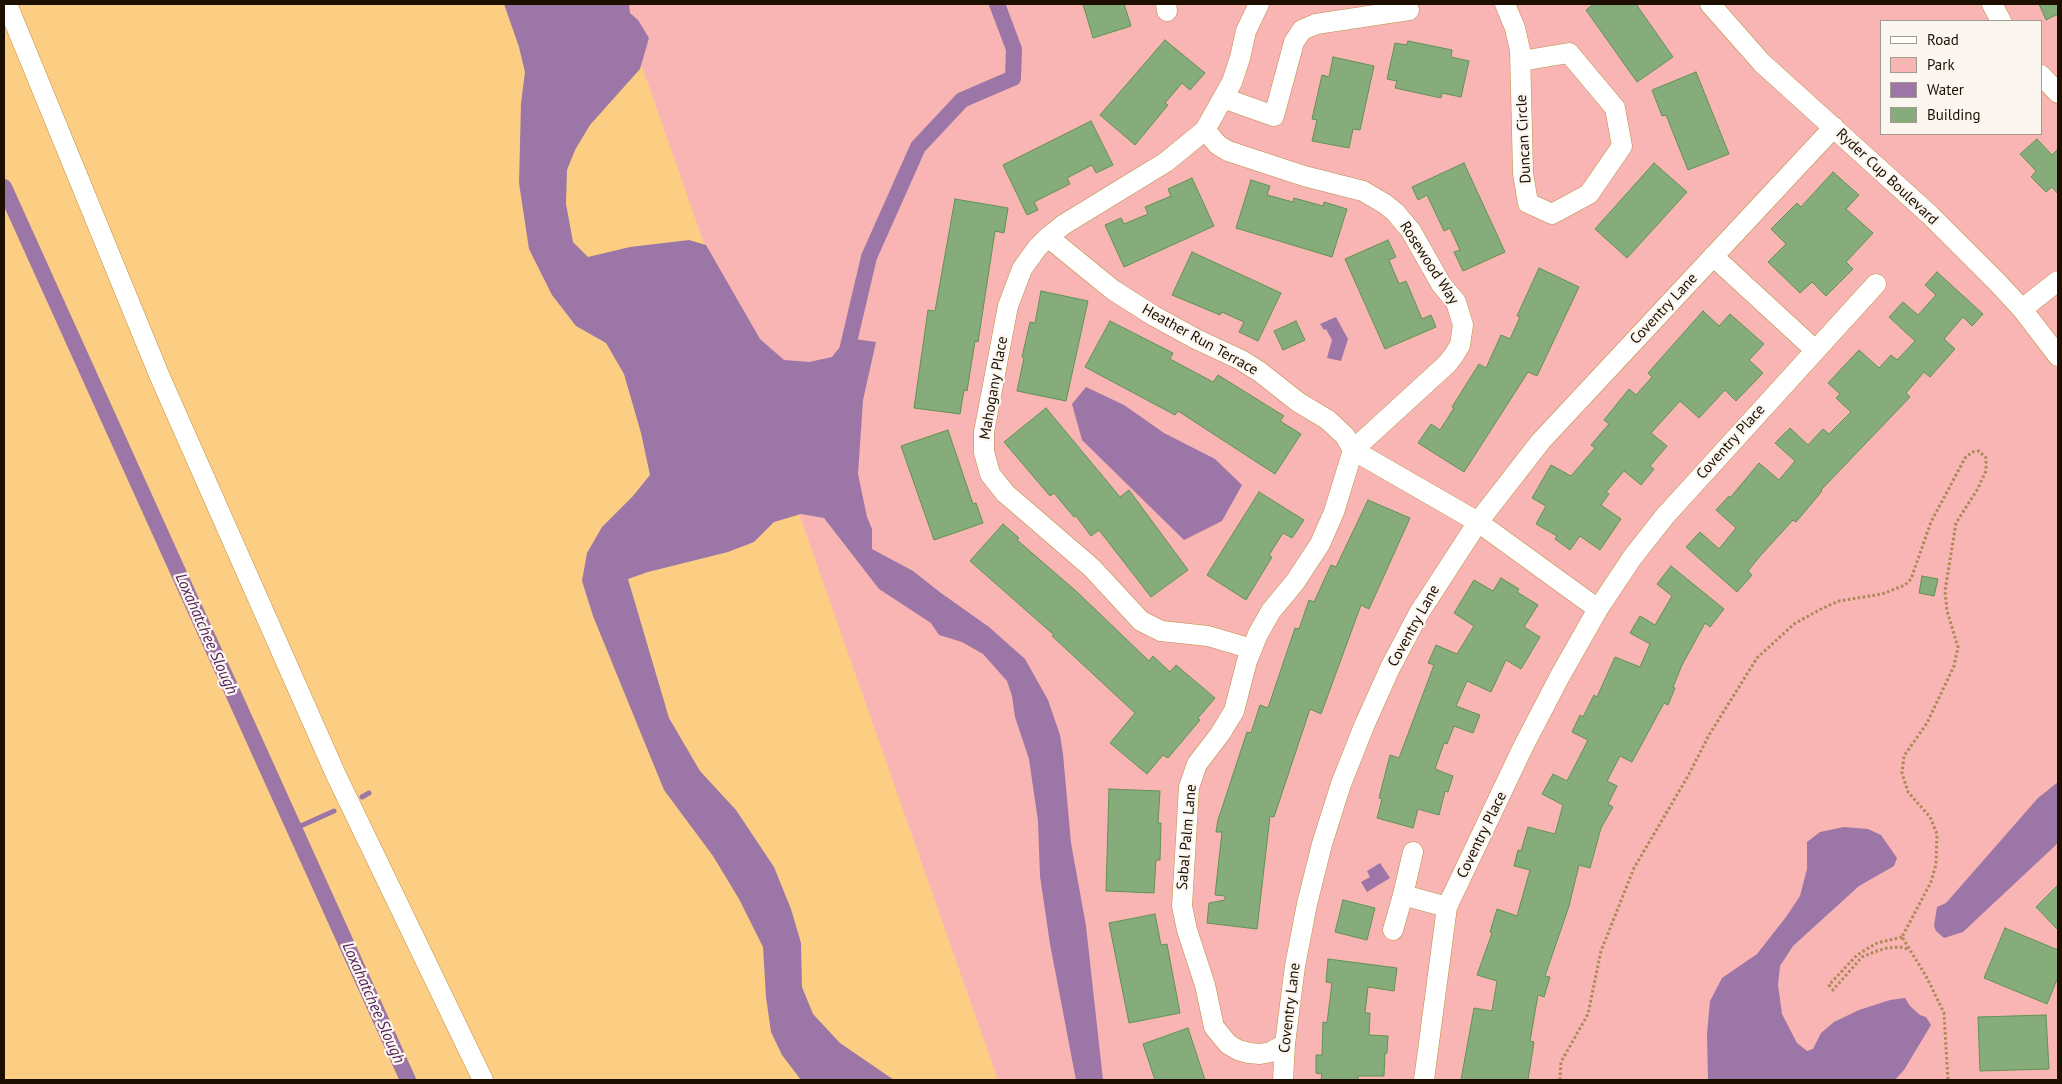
<!DOCTYPE html>
<html>
<head>
<meta charset="utf-8">
<style>
  body { margin:0 }
  #map { position:relative; width:2062px; height:1084px; overflow:hidden; background:#fcce83; font-family:"PT Sans",sans-serif }
  canvas { display:block }
  .frame { position:absolute; inset:0; border:5px solid #1c0f00; pointer-events:none }
  .legend { position:absolute; left:1880px; top:20px; width:162px; height:115px; box-sizing:border-box; background:#fbf6ef; border:1px solid #a29a8f; margin:0; padding:6px 9px; list-style:none; font-size:15px; color:#1c0f00 }
  .legend li { display:flex; align-items:center; gap:10px; height:25px }
  .legend b { width:25px; border:1px solid #a29a8f }
</style>
</head>
<body>
<div id="map">
<canvas width="2062" height="1084"></canvas>
<div class="frame"></div>
<ul class="legend">
<li><b style="height:6px;background:#fff"></b>Road</li>
<li><b style="height:14px;background:#f8b5b4"></b>Park</li>
<li><b style="height:14px;background:#9c76a6"></b>Water</li>
<li><b style="height:14px;background:#85ac7a"></b>Building</li>
</ul>
</div>
<script>
const c = document.querySelector('canvas').getContext('2d');
c.lineJoin = 'round';
function fill(path, color) {
  c.fillStyle = color;
  c.fill(path, 'evenodd');
}
function poly(rows) {
  const path = new Path2D();
  for (const r of rows) {
    path.moveTo(r[0], r[1]);
    for (let i = 2; i < r.length; i += 2) path.lineTo(r[i], r[i + 1]);
  }
  return path;
}
function stroke(path, color, width, dash) {
  c.strokeStyle = color;
  c.lineWidth = width;
  c.lineCap = dash ? 'butt' : 'round';
  c.setLineDash(dash || []);
  c.stroke(path);
}
function drawText(font, color, halo, rows, align = 'center') {
  c.font = font + ' "PT Sans",sans-serif';
  c.lineWidth = 4.5;
  c.setLineDash([]);
  c.textBaseline = 'middle';
  c.strokeStyle = halo;
  c.fillStyle = color;
  for (const [text, x, y, turn = 0] of rows) {
    c.save();
    c.translate(x, y);
    c.rotate((+turn || 0) * Math.PI / 180);
    c.textAlign = isNaN(turn) ? turn : align;
    if (halo) c.strokeText(text, 0, 0);
    c.fillText(text, 0, 0);
    c.restore();
  }
}
fill(poly([
  [620,4,2058,4,2058,1080,998,1080],
  [1881,21,2041,21,2041,134,1881,134]
]), '#f8b5b4');
fill(poly([
  [504,4,629,4,630,13,638,20,649,38,640,69,590,125,575,150,567,170,566,204,573,242,588,257,630,247,689,240,706,245,760,339,784,360,809,362,832,357,847,338,876,342,863,400,858,474,867,517,872,529,872,549,913,571,941,593,989,627,1025,659,1048,700,1060,735,1063,754,1071,843,1086,926,1103,1080,1076,1080,1050,944,1040,876,1038,821,1029,759,1015,717,1012,696,1007,681,983,654,962,642,939,635,931,623,879,589,824,518,801,514,774,522,754,542,728,552,648,572,628,579,669,718,700,771,736,810,774,867,791,909,801,943,802,987,813,1014,840,1043,894,1080,801,1080,782,1055,771,1032,766,997,763,947,739,899,713,856,664,790,593,616,582,581,587,553,602,527,633,496,650,475,641,433,624,374,606,343,576,326,552,295,529,249,519,183,521,103,525,72,519,47],
  [1336,317,1348,339,1341,361,1327,358,1332,340,1326,329,1324,330,1320,324],
  [1086,387,1124,405,1164,433,1215,459,1242,485,1222,521,1184,540,1082,440,1072,404],
  [2058,782,2058,843,1963,932,1944,938,1936,931,1934,926,1937,907,1946,903,2038,798],
  [1844,827,1868,829,1881,835,1897,858,1894,866,1859,886,1793,946,1780,966,1778,985,1782,1014,1797,1043,1807,1051,1813,1049,1821,1033,1834,1022,1859,1010,1890,1000,1905,998,1910,1006,1920,1015,1926,1017,1931,1025,1904,1070,1895,1080,1708,1080,1707,1034,1710,1001,1722,978,1757,954,1786,917,1800,896,1807,869,1807,842,1820,832],
  [1380,863,1390,878,1367,892,1361,882,1370,877,1367,871]
]), '#9c76a6');
stroke(poly([
  [362,797,369,793],
  [294,829,334,811]
]), '#9c76a6', 5);
stroke(poly([
  [4,187,408,1080],
  [845,359,869,257,918,147,962,100,1013,78,1014,49,997,4]
]), '#9c76a6', 16);
const building = poly([
  [1083,4,1124,4,1131,26,1093,38,1083,4],
  [1594,4,1636,4,1673,57,1637,82,1586,10,1594,4],
  [2039,4,2058,4,2058,14,2046,20,2039,4],
  [1165,40,1205,73,1190,90,1182,83,1165,103,1168,105,1135,145,1100,115,1165,40],
  [1408,41,1452,50,1451,57,1469,61,1461,97,1442,93,1441,98,1395,88,1397,81,1387,79,1395,43,1407,45,1408,41],
  [1333,57,1374,66,1360,130,1353,129,1349,148,1312,141,1317,120,1312,119,1322,75,1329,77,1333,57],
  [1696,72,1729,154,1688,170,1666,115,1662,116,1652,90,1696,72],
  [1091,121,1113,165,1096,173,1092,165,1067,178,1070,184,1034,202,1038,210,1027,215,1003,165,1091,121],
  [2037,139,2052,155,2058,149,2058,194,2052,187,2046,192,2031,177,2036,171,2020,154,2037,139],
  [1464,163,1505,252,1463,271,1454,252,1460,250,1450,228,1444,231,1427,195,1418,200,1412,187,1464,163],
  [1654,163,1687,192,1627,258,1595,229,1654,163],
  [1833,172,1859,195,1846,209,1873,233,1846,262,1853,269,1826,296,1812,282,1800,293,1768,262,1786,244,1771,229,1797,203,1801,207,1833,172],
  [1192,178,1214,226,1124,267,1105,225,1121,218,1124,224,1148,214,1145,207,1171,196,1168,189,1192,178],
  [1251,180,1270,186,1267,195,1293,202,1294,198,1323,206,1324,202,1347,209,1332,257,1236,228,1251,180],
  [955,199,1008,208,1004,233,995,231,978,342,975,341,967,391,964,390,960,414,914,408,928,310,935,311,955,199],
  [1388,240,1396,257,1389,260,1399,284,1406,281,1422,319,1431,315,1436,327,1385,349,1345,259,1388,240],
  [1192,252,1281,293,1258,341,1239,332,1244,322,1222,312,1220,315,1172,295,1192,252],
  [1539,268,1579,287,1537,376,1528,372,1464,472,1418,443,1431,424,1440,430,1454,408,1452,407,1479,364,1486,368,1501,335,1510,339,1520,317,1517,316,1539,268],
  [1937,272,1983,314,1972,326,1963,317,1944,339,1955,349,1930,377,1924,372,1906,393,1910,397,1821,490,1822,491,1796,522,1793,520,1760,556,1748,571,1752,575,1737,592,1686,547,1700,532,1719,549,1736,528,1716,510,1729,496,1730,498,1759,463,1779,480,1795,461,1775,443,1790,428,1808,445,1823,429,1829,434,1851,412,1836,398,1840,394,1828,383,1859,350,1879,368,1891,355,1897,360,1915,341,1889,317,1903,302,1918,315,1936,295,1925,285,1937,272],
  [1041,291,1088,301,1066,401,1017,391,1024,358,1022,357,1030,322,1035,323,1041,291],
  [1703,311,1719,326,1730,314,1764,344,1749,360,1763,373,1736,401,1725,390,1699,418,1680,401,1651,433,1667,446,1650,466,1654,469,1641,485,1624,471,1606,492,1609,494,1601,505,1621,519,1600,550,1580,536,1570,550,1555,539,1557,536,1536,524,1546,506,1532,498,1551,465,1571,476,1595,448,1591,445,1609,424,1604,420,1629,389,1636,395,1652,377,1648,373,1703,311],
  [1110,321,1173,353,1170,359,1213,382,1218,375,1284,416,1280,421,1301,434,1275,474,1178,411,1175,415,1085,367,1110,321],
  [1296,321,1305,340,1283,350,1274,331,1296,321],
  [1046,408,1120,497,1129,490,1188,570,1151,597,1099,530,1091,536,1076,516,1074,517,1054,493,1050,496,1004,442,1046,408],
  [948,430,973,504,976,503,983,523,934,540,901,446,948,430],
  [1259,492,1304,520,1292,538,1283,533,1269,555,1272,557,1246,600,1207,575,1259,492],
  [1368,500,1410,518,1369,609,1361,605,1321,714,1310,709,1274,817,1270,816,1257,929,1207,923,1209,903,1225,900,1225,896,1215,895,1222,832,1216,832,1218,820,1247,732,1251,733,1260,705,1268,708,1295,628,1299,629,1309,600,1314,602,1331,565,1336,567,1368,500],
  [1003,524,1019,538,1017,540,1076,591,1149,661,1153,656,1170,672,1176,665,1215,698,1198,718,1200,720,1168,758,1163,755,1147,774,1110,743,1135,713,1052,636,1054,635,970,561,1003,524],
  [1671,566,1724,609,1710,627,1705,623,1682,665,1673,687,1675,688,1668,705,1664,703,1632,762,1620,756,1607,781,1617,786,1608,804,1613,807,1601,828,1590,868,1579,865,1569,906,1545,976,1550,977,1544,997,1538,995,1530,1041,1534,1042,1528,1080,1461,1080,1474,1008,1492,1011,1497,981,1477,975,1492,933,1490,932,1497,909,1517,916,1530,870,1514,866,1518,850,1521,851,1528,827,1555,834,1563,805,1542,794,1553,774,1567,781,1588,740,1572,732,1580,715,1583,717,1594,695,1597,697,1615,657,1640,667,1650,644,1630,633,1640,616,1655,625,1672,596,1657,584,1671,566],
  [1922,576,1938,579,1934,596,1919,593,1922,576],
  [1501,578,1519,589,1517,592,1538,605,1524,627,1540,637,1521,669,1506,660,1491,692,1467,681,1456,706,1480,715,1473,733,1454,726,1447,744,1444,743,1435,769,1453,776,1448,792,1445,791,1439,815,1418,809,1413,828,1377,818,1382,799,1379,798,1390,755,1399,758,1434,665,1428,663,1436,645,1457,654,1474,626,1454,613,1474,580,1493,591,1501,578],
  [1109,789,1160,791,1158,823,1161,823,1160,860,1156,860,1154,893,1106,891,1109,789],
  [2058,885,2058,930,2036,907,2058,885],
  [1343,900,1375,908,1367,940,1335,932,1343,900],
  [1155,914,1161,945,1167,944,1180,1013,1129,1023,1109,923,1155,914],
  [2005,928,2058,950,2058,977,2047,1004,1984,978,2005,928],
  [1328,959,1397,968,1394,991,1368,987,1365,1013,1370,1013,1369,1035,1388,1036,1387,1053,1385,1053,1384,1076,1358,1076,1358,1080,1321,1080,1322,1074,1316,1073,1316,1055,1322,1055,1323,1022,1327,1023,1332,983,1326,982,1328,959],
  [2046,1015,2049,1069,1980,1071,1978,1017,2046,1015],
  [1188,1028,1205,1080,1155,1080,1143,1044,1188,1028]
]);
fill(building, '#85ac7a');
stroke(building, '#619353', 1);
const minor = poly([
  [7,4,160,377,336,775,483,1080],
  [1166,4,1167,11],
  [1505,4,1515,28,1520,50,1523,173,1528,203,1552,214,1589,194,1622,146,1615,108,1569,53,1521,61],
  [1710,4,1762,63,1930,215,1997,282,2022,309,2058,356],
  [1992,4,2001,21],
  [2041,75,2058,93],
  [1223,98,1274,116,1294,42,1302,30,1316,24,1409,10],
  [1205,130,1218,145,1228,151,1304,176,1363,191,1385,204,1395,212,1411,231,1441,284,1456,302,1463,325,1460,345,1454,355,1447,364,1353,450,1334,512,1320,544,1295,582,1271,611,1258,634,1247,661,1234,711,1220,734,1197,764,1189,787,1182,906,1187,930,1205,985,1214,1027,1228,1044,1238,1050,1249,1053,1260,1054,1271,1052,1285,1044],
  [1048,237,1113,290,1154,316,1196,339,1241,360,1260,372,1298,402,1328,420,1345,436,1353,450,1478,522,1598,609],
  [1713,256,1814,349],
  [2022,309,2058,281],
  [1252,649,1208,636,1161,631,1141,621,1092,568,1005,493,990,474,984,452,984,432,1008,306,1022,269,1037,248,1048,237,1063,225,1166,162,1205,130,1232,82,1240,58,1246,31,1259,4],
  [1403,895,1413,852],
  [1393,930,1403,895,1447,907],
  [1283,1080,1285,1044,1295,966,1307,904,1322,844,1341,784,1364,726,1390,668,1419,613,1478,522,1541,441,1834,127],
  [1424,1080,1447,907,1523,747,1560,676,1598,609,1632,558,1665,516,1876,284]
]);
stroke(minor, '#bc9044', 21);
stroke(poly([
  [1902,937,1877,943,1857,955,1829,985,1833,990,1862,957,1874,952,1887,948,1900,947,1908,949],
  [1560,1080,1561,1062,1588,1014,1601,951,1634,868,1688,776,1709,735,1757,658,1794,624,1821,609,1839,601,1882,594,1905,585,1911,579,1931,522,1965,458,1972,452,1979,451,1986,458,1986,471,1977,490,1956,523,1945,591,1947,611,1958,647,1954,666,1927,723,1904,756,1902,773,1908,792,1930,817,1937,834,1936,864,1931,882,1902,937,1926,976,1944,1013,1948,1080]
]), '#ab8954', 3, [2.5, 2.5]);
stroke(minor, '#fff', 20);
drawText('15px', '#1c0f00', '#fbf6ef', [
  ["Duncan Circle",1524,139,-93],
  ["Ryder Cup Boulevard",1887,177,43],
  ["Rosewood Way",1429,263,57],
  ["Coventry Lane",1664,309,-47],
  ["Heather Run Terrace",1200,340,29],
  ["Mahogany Place",994,388,-80],
  ["Coventry Place",1731,442,-48],
  ["Coventry Lane",1414,626,-61],
  ["Coventry Place",1482,835,-64],
  ["Sabal Palm Lane",1187,837,-85],
  ["Coventry Lane",1290,1008,-83]
]);
drawText('italic 16px', '#4f1e5b', '#fbf6ef', [
  ["Loxahatchee Slough",206,634,66],
  ["Loxahatchee Slough",373,1003,66]
]);
</script>
</body>
</html>
